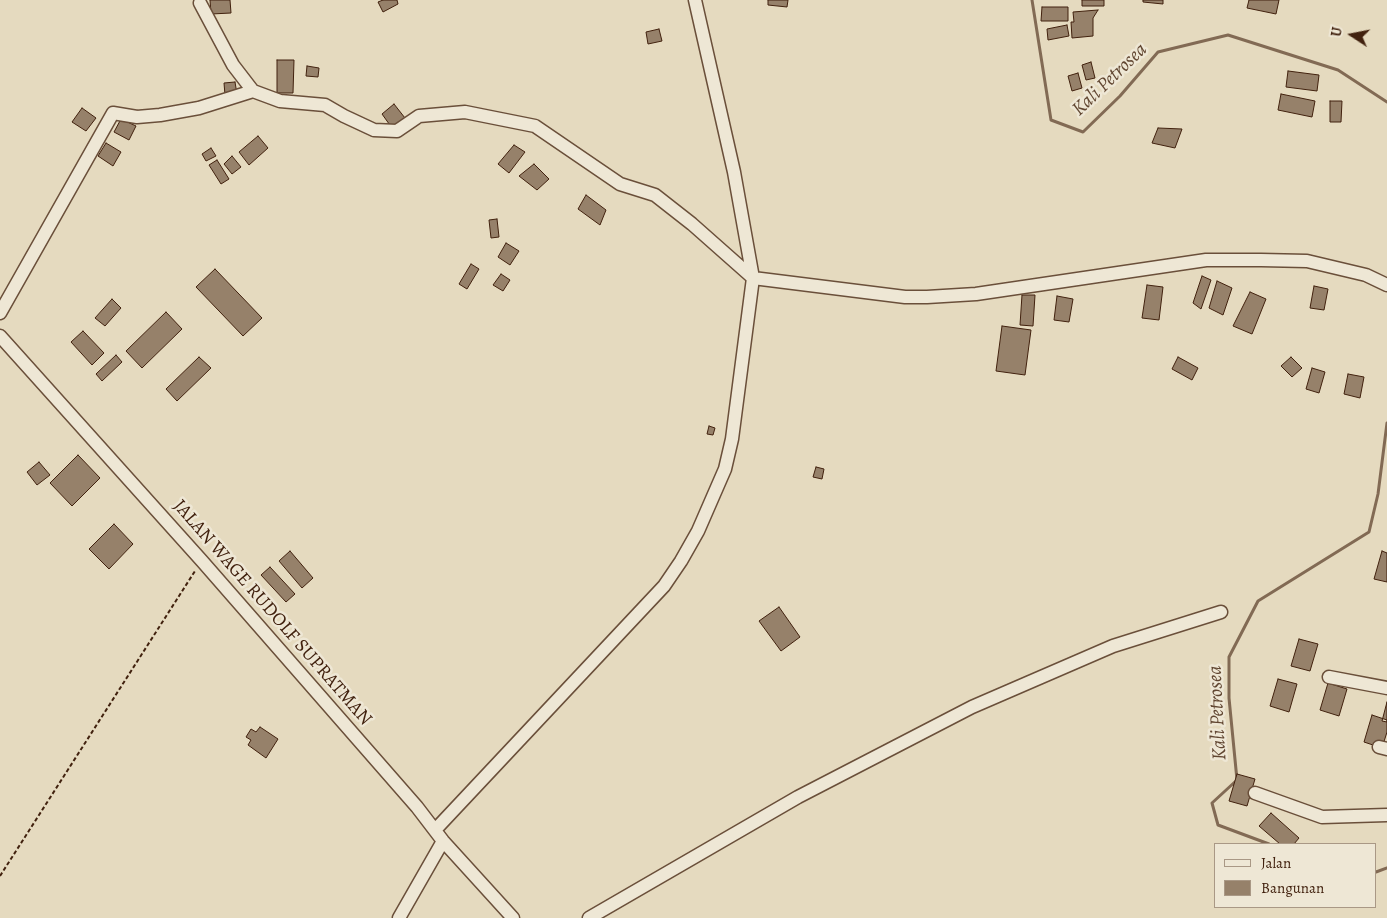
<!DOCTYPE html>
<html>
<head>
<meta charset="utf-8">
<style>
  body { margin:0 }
  #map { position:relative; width:1387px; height:918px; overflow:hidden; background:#e5dabf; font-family:Alegreya,serif }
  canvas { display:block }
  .legend { position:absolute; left:1214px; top:843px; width:162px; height:65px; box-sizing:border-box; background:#eee7d5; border:1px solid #a99885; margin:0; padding:6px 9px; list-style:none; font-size:15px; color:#41210e }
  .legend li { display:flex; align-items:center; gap:10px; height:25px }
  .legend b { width:25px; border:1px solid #a99885 }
  .north { position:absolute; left:1327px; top:10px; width:50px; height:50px; -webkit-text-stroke:4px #eee7d5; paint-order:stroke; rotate:281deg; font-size:14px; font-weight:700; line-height:20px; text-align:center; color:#41210e }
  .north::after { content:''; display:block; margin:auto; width:18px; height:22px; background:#41210e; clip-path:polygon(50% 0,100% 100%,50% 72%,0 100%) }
</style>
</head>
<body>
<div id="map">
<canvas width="1387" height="918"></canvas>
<ul class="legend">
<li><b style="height:6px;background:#eee7d5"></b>Jalan</li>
<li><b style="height:14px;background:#96816a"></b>Bangunan</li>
</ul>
<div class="north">U</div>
</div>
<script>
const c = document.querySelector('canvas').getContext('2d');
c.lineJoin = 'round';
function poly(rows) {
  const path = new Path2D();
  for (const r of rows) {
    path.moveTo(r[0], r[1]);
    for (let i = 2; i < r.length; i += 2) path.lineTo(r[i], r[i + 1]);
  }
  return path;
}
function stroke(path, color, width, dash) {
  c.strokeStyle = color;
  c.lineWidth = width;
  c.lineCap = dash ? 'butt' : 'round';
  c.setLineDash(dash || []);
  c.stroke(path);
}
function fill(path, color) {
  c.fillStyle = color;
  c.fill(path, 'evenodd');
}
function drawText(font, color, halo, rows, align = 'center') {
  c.font = font + ' Alegreya,serif';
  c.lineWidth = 5;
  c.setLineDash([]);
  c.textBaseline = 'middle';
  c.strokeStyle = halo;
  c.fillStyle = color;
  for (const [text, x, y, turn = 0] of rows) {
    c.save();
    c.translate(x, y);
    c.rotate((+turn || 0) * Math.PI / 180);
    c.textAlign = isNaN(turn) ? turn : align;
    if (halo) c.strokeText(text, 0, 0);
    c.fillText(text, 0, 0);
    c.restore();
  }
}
stroke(poly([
  [1032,0,1051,120,1083,132,1120,96,1158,52,1228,35,1338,70,1387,102],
  [1269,844,1218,825,1212,803,1237,780,1229,698,1229,657,1258,601,1369,532,1378,494,1387,423],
  [1376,872,1387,868]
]), '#826a54', 3);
const building = poly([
  [210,0,230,0,231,13,211,14,210,0],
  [383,0,397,0,398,4,383,12,378,2,383,0],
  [768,0,788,0,787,7,768,5,768,0],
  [1082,0,1104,0,1104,6,1082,6,1082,0],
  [1143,0,1163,0,1163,4,1143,2,1143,0],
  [1249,0,1279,0,1276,14,1247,8,1249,0],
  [1042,7,1068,7,1068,21,1041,21,1042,7],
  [1098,10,1093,18,1093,36,1072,38,1071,22,1074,22,1073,12,1098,10],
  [1067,25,1069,36,1048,40,1047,29,1067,25],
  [659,29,662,41,648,44,646,32,659,29],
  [277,60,294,60,293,93,277,93,277,60],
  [1091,62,1095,78,1086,80,1082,65,1091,62],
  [307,66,319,68,318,77,306,76,307,66],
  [1288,71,1319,75,1317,91,1286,87,1288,71],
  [1078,73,1082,88,1072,91,1068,76,1078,73],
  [235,82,237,94,225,95,224,83,235,82],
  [1281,94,1315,101,1312,117,1278,110,1281,94],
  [1330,101,1342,101,1341,122,1330,122,1330,101],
  [394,104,405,118,392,128,382,114,394,104],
  [82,108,96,118,86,131,72,122,82,108],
  [121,119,136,126,129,140,114,132,121,119],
  [1158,128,1182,129,1175,148,1152,143,1158,128],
  [258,136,268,148,249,165,239,152,258,136],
  [106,143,121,152,113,166,98,156,106,143],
  [514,145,525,152,509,173,498,164,514,145],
  [211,148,216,156,206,161,202,154,211,148],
  [232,156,241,167,232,174,224,164,232,156],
  [217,160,229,179,221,184,209,165,217,160],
  [534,164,549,179,537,190,519,176,534,164],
  [586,195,606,210,600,225,578,209,586,195],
  [497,219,499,237,491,238,489,220,497,219],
  [506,243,519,251,510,265,498,257,506,243],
  [471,264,479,269,467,289,459,284,471,264],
  [215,269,262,318,243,336,196,287,215,269],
  [501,274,510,280,503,291,493,285,501,274],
  [1202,276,1211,280,1201,309,1193,303,1202,276],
  [1217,281,1232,288,1223,315,1209,308,1217,281],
  [1147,285,1163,287,1159,320,1142,318,1147,285],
  [1314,286,1328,289,1324,310,1310,308,1314,286],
  [1250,292,1266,299,1252,334,1233,326,1250,292],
  [1022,295,1035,295,1033,326,1020,325,1022,295],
  [1057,296,1073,299,1069,322,1054,320,1057,296],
  [112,299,121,308,105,326,95,318,112,299],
  [166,312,182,329,142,368,126,351,166,312],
  [1002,326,1031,330,1025,375,996,371,1002,326],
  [83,331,104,353,92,365,71,342,83,331],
  [116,355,122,362,102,381,96,374,116,355],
  [199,357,211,368,177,401,166,389,199,357],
  [1178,357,1198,368,1192,380,1172,369,1178,357],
  [1291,357,1302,368,1292,377,1281,366,1291,357],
  [1312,368,1325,372,1319,393,1306,389,1312,368],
  [1348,374,1364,377,1360,398,1344,394,1348,374],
  [709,426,715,428,713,435,707,434,709,426],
  [78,455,100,478,72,506,50,483,78,455],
  [39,462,50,475,37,485,27,472,39,462],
  [816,467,824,469,822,479,813,477,816,467],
  [114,524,133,544,109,569,89,549,114,524],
  [290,551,313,578,302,588,279,561,290,551],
  [1382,551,1387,553,1387,582,1374,579,1382,551],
  [270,567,295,594,286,602,261,575,270,567],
  [779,607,800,637,781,651,759,621,779,607],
  [1299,639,1318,644,1310,671,1291,666,1299,639],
  [1278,679,1297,684,1289,712,1270,706,1278,679],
  [1328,683,1347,689,1339,716,1320,710,1328,683],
  [1387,702,1387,722,1382,721,1387,702],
  [1372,715,1387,720,1387,732,1382,748,1364,742,1372,715],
  [260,727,278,739,266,758,248,745,251,740,246,737,251,729,256,732,260,727],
  [1237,774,1255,779,1247,806,1229,801,1237,774],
  [1271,813,1299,838,1294,844,1280,844,1259,826,1271,813]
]);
fill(building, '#96816a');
stroke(building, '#41210e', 1);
const minor = poly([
  [200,3,233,65,253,91,280,101,325,105,344,116,374,130,397,131,419,116,465,112,535,126,620,184,655,195,692,224,753,278,905,297,927,297,976,294,1206,260,1261,260,1307,261,1366,275,1387,285],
  [0,313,113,113,137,117,160,115,199,108,253,91],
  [0,336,202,561,417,807,443,841,513,918],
  [1329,677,1387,688],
  [1379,747,1387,749],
  [1255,793,1322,817,1387,815],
  [435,830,664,586,681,561,698,531,725,469,732,439,753,278,734,172,695,0],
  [399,918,443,841],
  [589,918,798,797,972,707,1113,646,1221,612]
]);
stroke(minor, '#6a4f3a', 15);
stroke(poly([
  [0,876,195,571]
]), '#41210e', 2, [4, 2.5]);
stroke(minor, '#eee7d5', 12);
drawText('19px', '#41210e', '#eee7d5', [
  ["JALAN WAGE RUDOLF SUPRATMAN",272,613,49]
]);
drawText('italic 20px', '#614631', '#eee7d5', [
  ["Kali Petrosea",1110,80,-44],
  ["Kali Petrosea",1218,713,-93]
]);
</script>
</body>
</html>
